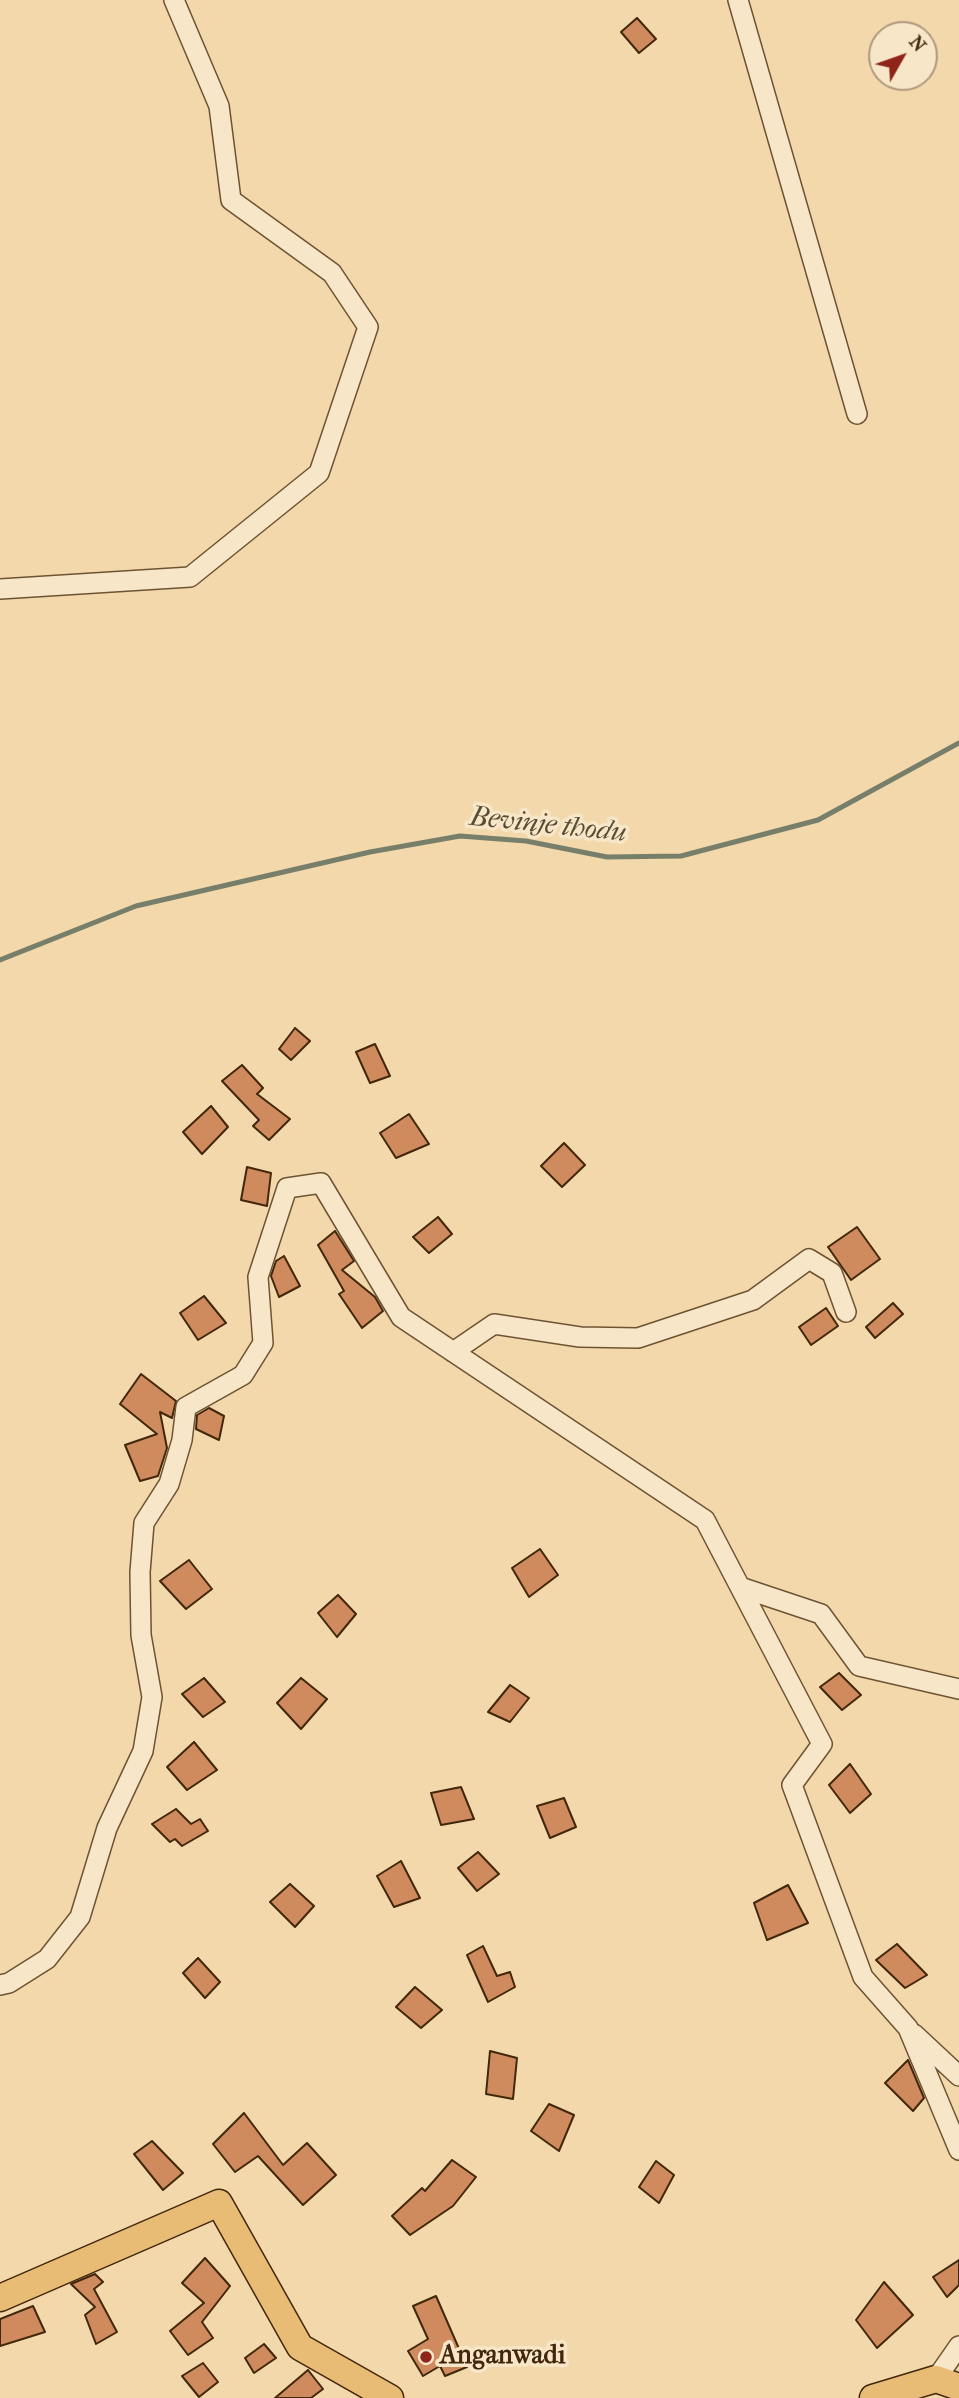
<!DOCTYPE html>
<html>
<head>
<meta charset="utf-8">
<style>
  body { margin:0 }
  #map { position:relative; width:959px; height:2398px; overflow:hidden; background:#f2d8ab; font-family:"IM FELL French Canon",serif }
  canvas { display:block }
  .north { position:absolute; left:868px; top:21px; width:70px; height:70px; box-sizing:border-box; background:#f7e6c8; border:2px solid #af9a7c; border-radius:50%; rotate:50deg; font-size:19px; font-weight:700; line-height:28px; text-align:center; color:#42270b }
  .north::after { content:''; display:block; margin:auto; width:24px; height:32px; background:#8f2418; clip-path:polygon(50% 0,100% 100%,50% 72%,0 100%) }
</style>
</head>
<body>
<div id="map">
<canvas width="959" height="2398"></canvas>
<div class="north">N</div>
</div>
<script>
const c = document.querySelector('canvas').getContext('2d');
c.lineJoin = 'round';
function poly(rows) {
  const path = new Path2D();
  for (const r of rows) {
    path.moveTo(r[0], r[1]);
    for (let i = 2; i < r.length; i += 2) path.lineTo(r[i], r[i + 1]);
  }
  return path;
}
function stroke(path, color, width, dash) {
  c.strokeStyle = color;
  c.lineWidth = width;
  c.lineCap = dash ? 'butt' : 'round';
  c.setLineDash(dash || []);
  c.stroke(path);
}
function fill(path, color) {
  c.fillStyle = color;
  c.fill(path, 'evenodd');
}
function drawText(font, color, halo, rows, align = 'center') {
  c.font = font + ' "IM FELL French Canon",serif';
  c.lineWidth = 7;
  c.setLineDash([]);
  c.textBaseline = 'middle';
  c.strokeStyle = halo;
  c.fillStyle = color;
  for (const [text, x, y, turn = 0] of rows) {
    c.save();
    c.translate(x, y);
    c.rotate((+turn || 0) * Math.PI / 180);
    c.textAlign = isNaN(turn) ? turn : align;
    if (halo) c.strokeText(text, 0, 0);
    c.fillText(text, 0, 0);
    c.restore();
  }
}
stroke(poly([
  [0,960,136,906,370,852,460,836,526,841,607,857,681,856,818,820,959,743]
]), '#777f6b', 5);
const building = poly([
  [637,18,656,39,639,53,621,32,637,18],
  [295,1028,310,1041,291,1060,279,1049,295,1028],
  [375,1044,390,1076,370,1083,356,1052,375,1044],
  [242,1065,263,1088,257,1094,290,1119,269,1140,253,1126,259,1120,222,1081,242,1065],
  [211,1106,228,1127,202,1154,183,1132,211,1106],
  [409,1114,429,1144,396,1158,380,1133,409,1114],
  [564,1143,585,1165,562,1187,541,1166,564,1143],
  [247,1167,271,1173,267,1206,241,1200,247,1167],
  [438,1217,452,1234,429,1253,413,1237,438,1217],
  [857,1227,880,1259,851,1280,828,1247,857,1227],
  [335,1231,354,1261,342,1270,375,1297,383,1311,362,1328,339,1294,344,1291,318,1245,335,1231],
  [284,1256,300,1286,279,1297,271,1276,276,1261,284,1256],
  [204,1296,226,1323,198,1340,180,1313,204,1296],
  [893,1303,903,1314,875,1338,866,1327,893,1303],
  [826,1308,838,1326,811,1345,799,1327,826,1308],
  [141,1374,176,1401,172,1418,160,1412,167,1448,158,1476,140,1481,125,1445,157,1434,120,1404,141,1374],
  [209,1408,224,1416,219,1440,196,1429,197,1415,209,1408],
  [540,1549,558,1575,529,1597,512,1568,540,1549],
  [189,1560,212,1589,186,1609,160,1581,189,1560],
  [338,1595,356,1614,337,1637,318,1613,338,1595],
  [839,1673,861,1695,842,1710,820,1687,839,1673],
  [204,1678,225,1702,203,1717,182,1694,204,1678],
  [301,1678,327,1699,301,1729,277,1703,301,1678],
  [510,1685,529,1698,510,1722,488,1712,510,1685],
  [194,1742,217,1770,187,1790,167,1767,194,1742],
  [850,1764,871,1794,850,1813,829,1785,850,1764],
  [461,1787,474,1819,441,1825,431,1793,461,1787],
  [564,1798,576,1827,550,1838,537,1806,564,1798],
  [176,1809,191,1824,200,1819,208,1831,182,1846,175,1839,170,1842,152,1824,176,1809],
  [478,1852,499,1874,477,1891,458,1868,478,1852],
  [401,1861,420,1898,394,1907,377,1876,401,1861],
  [290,1884,314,1906,295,1927,270,1902,290,1884],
  [788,1885,808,1923,767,1940,754,1903,788,1885],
  [897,1944,927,1975,905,1988,876,1960,897,1944],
  [483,1946,497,1976,510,1972,515,1987,488,2002,467,1955,483,1946],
  [198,1958,220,1982,205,1998,183,1973,198,1958],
  [415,1987,442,2010,421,2028,396,2007,415,1987],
  [490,2051,517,2058,513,2099,486,2094,490,2051],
  [908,2060,924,2098,913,2111,885,2083,908,2060],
  [549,2104,574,2115,559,2151,531,2131,549,2104],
  [244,2113,283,2165,307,2143,336,2175,303,2205,258,2156,235,2172,213,2144,244,2113],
  [152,2141,183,2173,163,2190,134,2154,152,2141],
  [452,2160,476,2177,453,2206,410,2235,392,2216,422,2188,425,2191,452,2160],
  [656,2161,674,2175,659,2203,639,2187,656,2161],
  [205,2258,230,2286,202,2322,213,2338,188,2355,170,2331,204,2303,182,2283,205,2258],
  [959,2260,959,2285,947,2297,933,2277,959,2260],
  [95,2274,103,2282,94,2289,117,2332,96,2344,85,2315,95,2307,71,2284,95,2274],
  [884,2282,913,2315,877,2348,856,2320,884,2282],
  [436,2296,467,2367,445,2376,440,2366,423,2376,408,2351,428,2339,413,2306,436,2296],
  [33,2306,45,2332,0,2346,0,2319,33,2306],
  [264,2344,276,2358,254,2373,245,2358,264,2344],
  [203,2363,218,2382,199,2397,182,2376,203,2363],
  [308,2370,323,2389,311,2398,275,2398,308,2370]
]);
fill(building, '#cf8b5e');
stroke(building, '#42270b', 2);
const minor = poly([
  [738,0,857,414],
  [0,589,190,577,319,473,368,327,332,273,231,200,219,106,174,0],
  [453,1352,494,1324,580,1337,638,1338,753,1300,809,1259,832,1273,846,1312],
  [740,1587,821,1614,859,1666,959,1689],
  [0,1985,9,1983,47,1959,80,1917,107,1828,143,1751,152,1697,141,1635,140,1572,144,1523,169,1484,182,1440,186,1407,243,1375,263,1343,258,1277,287,1188,321,1183,401,1317,705,1520,822,1744,792,1785,863,1977,908,2028,959,2150],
  [914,2034,959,2076],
  [936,2379,959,2346]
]);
const major = poly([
  [0,2298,219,2203,300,2347,390,2398],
  [873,2398,936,2379,959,2387]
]);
stroke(minor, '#6e5333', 22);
stroke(major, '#42270b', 29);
stroke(minor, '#f7e6c8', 19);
stroke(major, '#e9bc76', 26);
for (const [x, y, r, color] of [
  [426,2357,7,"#8f2418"]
]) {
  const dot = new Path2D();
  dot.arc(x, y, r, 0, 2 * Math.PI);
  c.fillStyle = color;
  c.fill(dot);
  stroke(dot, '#f7e6c8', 2.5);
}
drawText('bold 26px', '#42270b', '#f7e6c8', [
  ["Anganwadi",440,2357]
], 'left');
drawText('italic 28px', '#584c33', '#f7e6c8', [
  ["Bevinje thodu",548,826,6]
]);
</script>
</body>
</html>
